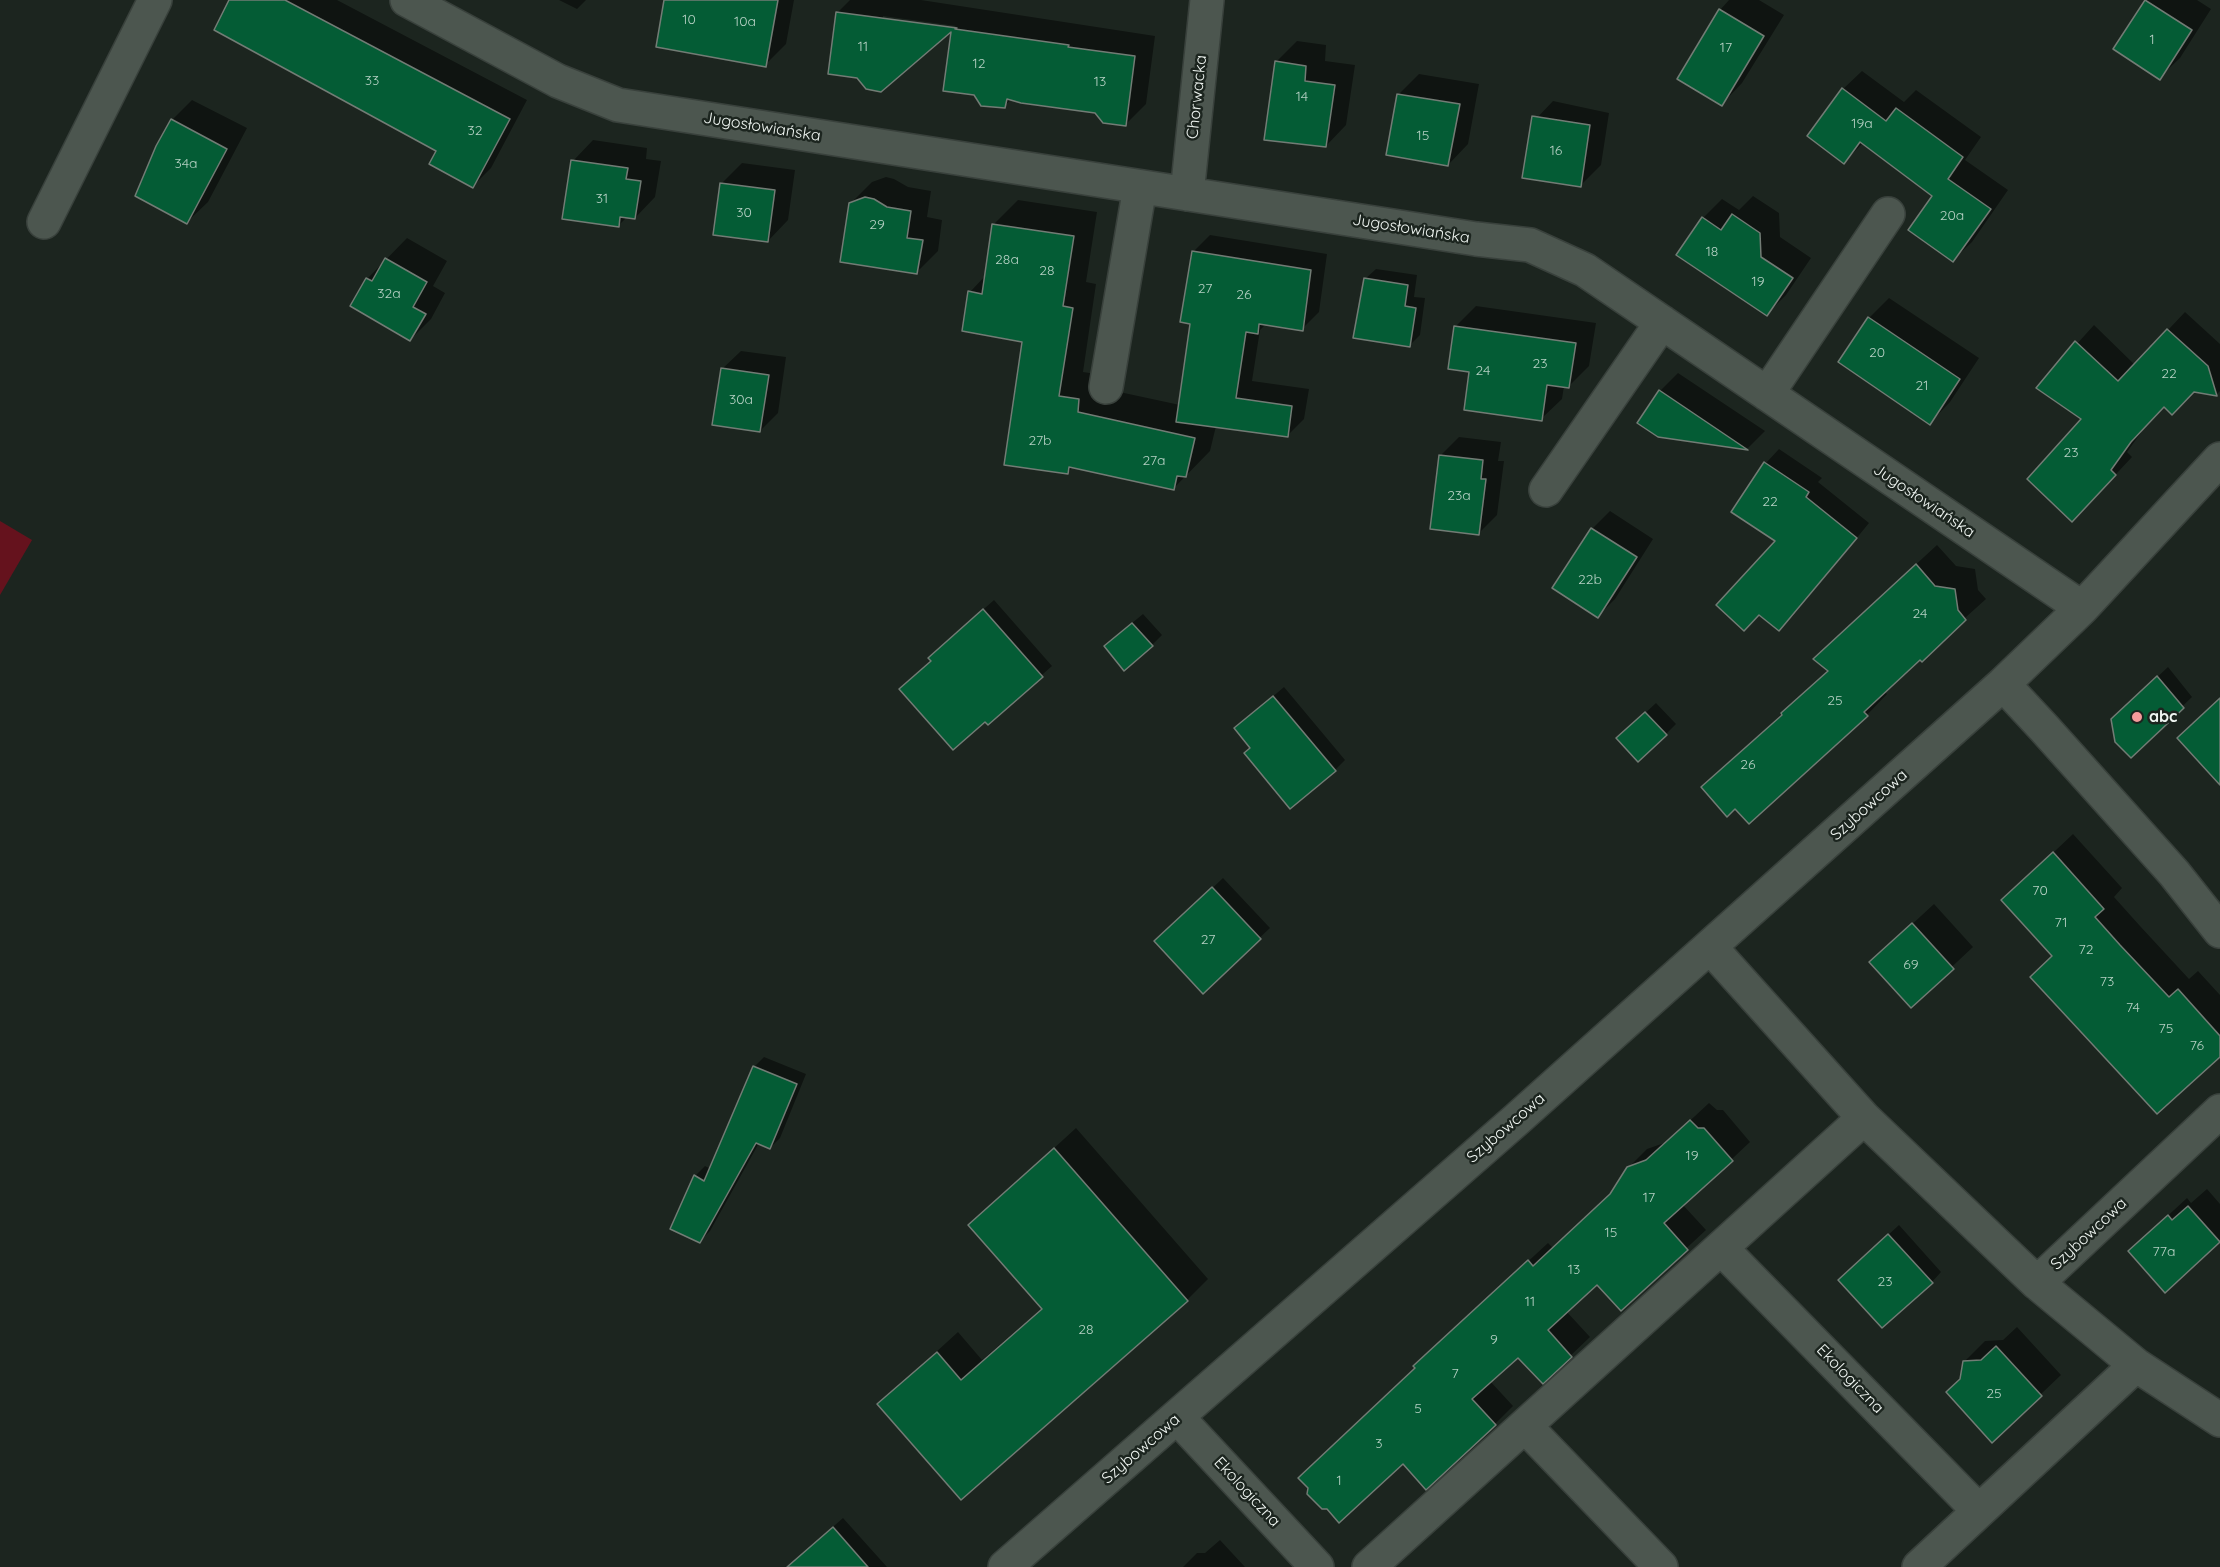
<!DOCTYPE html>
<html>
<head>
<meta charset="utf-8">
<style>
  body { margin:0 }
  canvas { display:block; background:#1c251f }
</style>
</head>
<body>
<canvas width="2220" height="1567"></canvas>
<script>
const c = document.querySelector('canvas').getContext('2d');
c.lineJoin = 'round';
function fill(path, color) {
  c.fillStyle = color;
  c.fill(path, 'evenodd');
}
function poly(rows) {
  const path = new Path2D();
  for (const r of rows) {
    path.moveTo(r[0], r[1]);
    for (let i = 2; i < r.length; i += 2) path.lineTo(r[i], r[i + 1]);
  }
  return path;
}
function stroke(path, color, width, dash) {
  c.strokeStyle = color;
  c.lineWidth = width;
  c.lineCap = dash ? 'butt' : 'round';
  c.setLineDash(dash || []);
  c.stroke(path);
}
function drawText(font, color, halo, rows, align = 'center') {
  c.font = font + ' Quicksand,sans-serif';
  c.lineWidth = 5;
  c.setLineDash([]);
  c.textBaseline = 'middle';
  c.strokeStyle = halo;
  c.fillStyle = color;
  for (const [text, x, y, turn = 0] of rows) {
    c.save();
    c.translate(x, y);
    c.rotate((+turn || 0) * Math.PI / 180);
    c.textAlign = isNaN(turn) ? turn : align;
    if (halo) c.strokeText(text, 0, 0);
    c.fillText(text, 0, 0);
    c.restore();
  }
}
fill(poly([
  [0,521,32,540,0,595]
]), '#65121d');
fill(poly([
  [231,0,337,0,527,100,491,168,473,186,438,150],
  [559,0,586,0,577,9],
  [665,0,794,0,786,44,765,65],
  [850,0,921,0,1155,36,1146,104,1126,124,1096,111,1012,99,1004,106,953,29,956,26,883,16,883,19,838,12],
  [1729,0,1759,0,1784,15,1742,83,1722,104,1720,10],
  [2147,0,2197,0,2211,9,2180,58,2159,78],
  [1297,41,1326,45,1325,61,1355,65,1346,125,1326,146,1276,62],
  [1862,71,1904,102,1916,90,1981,137,1965,160,2008,190,1972,242,1953,260,1934,196,1863,143,1844,162,1843,89],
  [1419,74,1479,84,1468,144,1448,165,1399,94],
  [192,100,247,128,208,202,187,222,172,120],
  [1553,101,1609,113,1601,165,1580,186,1533,122],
  [593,140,647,148,646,159,661,161,655,197,635,218,627,217,618,226,573,161],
  [742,163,795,170,788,220,768,241,721,184],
  [886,177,894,179,908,187,931,191,927,217,942,220,938,251,917,272,851,203,872,182],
  [1753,196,1779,213,1780,237,1811,258,1786,295,1767,314,1703,218,1722,199,1739,210],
  [1018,200,1097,212,1086,282,1096,284,1083,372,1103,375,1101,388,1180,405,1191,322,1193,252,1210,235,1327,254,1319,312,1302,329,1266,324,1260,330,1252,381,1309,389,1304,419,1287,436,1216,426,1210,451,1174,488,1073,467,1067,473,1024,341,970,292,986,275,994,224],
  [407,238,447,261,433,286,445,293,431,319,410,340,367,279],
  [1376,269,1417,275,1414,297,1425,298,1420,335,1410,345,1365,279],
  [1889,298,1979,358,1950,402,1930,423,1869,318],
  [1476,306,1596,323,1589,366,1569,386,1564,386,1562,399,1541,419,1471,371,1455,327],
  [2185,312,2220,344,2220,391,2216,395,2194,391,2165,406,2148,423,2127,452,2132,457,2089,503,2083,419,2038,387,2094,325,2135,365],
  [741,351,786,357,778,413,760,431,722,369],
  [1678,373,1765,431,1748,448,1658,436,1660,391],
  [1459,437,1501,442,1498,461,1504,461,1497,515,1479,533,1441,455],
  [1779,449,1822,478,1818,482,1869,523,1793,616,1779,629,1759,613,1777,541,1766,463],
  [1610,511,1653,539,1615,599,1598,616,1555,588,1593,528],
  [1937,545,1956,566,1975,569,1978,590,1986,599,1884,691,1887,694,1867,715,1736,807,1703,787,1829,670,1836,638],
  [994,600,1052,666,988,723,932,661,940,648],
  [1143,614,1162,635,1152,645,1115,637],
  [2168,667,2192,697,2131,756,2123,709],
  [1284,687,1345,760,1335,770,1236,728],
  [1656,703,1676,724,1666,734,1628,729],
  [2073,834,2122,888,2114,897,2140,926,2189,979,2198,971,2220,995,2220,1055,2054,955,2003,900],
  [1223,878,1270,928,1203,991,1166,932],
  [1934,904,1973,947,1911,1005,1871,962],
  [764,1057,806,1074,780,1138,770,1148,759,1143,710,1231,700,1241,672,1229,695,1176,705,1166,711,1169,754,1067],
  [1709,1103,1717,1110,1723,1110,1750,1142,1683,1205,1706,1230,1621,1309,1597,1283,1566,1311,1590,1337,1543,1382,1518,1356,1490,1381,1513,1406,1495,1424,1417,1367,1434,1348,1548,1243,1553,1248,1613,1192,1628,1168,1647,1149,1667,1142],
  [1076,1128,1208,1279,1187,1300,961,1498,879,1404,958,1332,982,1360,1042,1308,970,1225],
  [2207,1189,2220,1204,2220,1240,2165,1290,2148,1234,2187,1198,2191,1203],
  [1899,1225,1941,1272,1932,1282,1850,1270],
  [2017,1327,2061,1375,2040,1395,1964,1362,1985,1341,2003,1340],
  [843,1518,887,1567,787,1567],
  [1220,1540,1245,1567,1183,1567,1197,1553,1205,1553]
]), '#0007');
const building = poly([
  [229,0,285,0,510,119,473,188,429,164,436,151,214,30,229,0],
  [664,0,778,0,766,67,656,47,664,0],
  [2145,0,2192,30,2160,80,2113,49,2145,0],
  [1719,9,1764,36,1722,106,1677,79,1719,9],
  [836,12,957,28,955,29,1069,45,1068,47,1135,56,1126,126,1103,123,1095,113,1021,103,1007,99,1005,108,981,106,974,95,943,91,951,32,881,92,866,89,857,78,828,74,836,12],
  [1275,61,1306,66,1305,81,1335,85,1326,147,1264,140,1275,61],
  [1842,88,1886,121,1896,108,1963,157,1948,179,1991,209,1953,262,1908,230,1932,196,1860,142,1844,164,1807,136,1842,88],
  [1397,94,1460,104,1448,166,1386,155,1397,94],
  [1532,116,1590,125,1581,187,1522,178,1532,116],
  [171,119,227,149,187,224,135,196,156,146,171,119],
  [571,160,628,168,626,179,641,181,635,219,620,217,619,227,562,219,571,160],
  [720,183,775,190,768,242,713,235,720,183],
  [865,197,874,199,887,207,911,211,907,238,923,240,917,274,840,262,849,203,865,197],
  [1732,214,1760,233,1761,257,1793,278,1767,316,1676,255,1702,217,1721,230,1732,214],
  [992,224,1074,236,1063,306,1073,308,1059,396,1079,399,1078,412,1195,438,1186,477,1177,476,1174,490,1069,467,1068,474,1004,465,1022,342,962,331,968,291,982,294,992,224],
  [1192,251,1311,270,1303,331,1259,324,1258,334,1246,332,1236,398,1292,406,1288,437,1176,422,1190,324,1180,322,1192,251],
  [385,258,427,282,413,307,426,314,410,341,350,306,366,278,372,281,385,258],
  [1364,278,1408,285,1405,306,1416,308,1410,347,1353,338,1364,278],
  [1868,317,1960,379,1930,425,1838,362,1868,317],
  [1454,326,1576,343,1569,388,1547,385,1542,421,1464,410,1469,372,1448,369,1454,326],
  [2167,329,2208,366,2217,396,2194,392,2172,415,2164,407,2131,442,2111,470,2116,475,2072,522,2027,479,2081,419,2036,388,2075,341,2118,381,2167,329],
  [721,368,769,375,760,432,712,425,721,368],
  [1659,390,1748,450,1658,437,1637,423,1659,390],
  [1439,455,1483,460,1481,479,1486,479,1479,535,1430,529,1439,455],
  [1764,462,1809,492,1806,497,1857,538,1779,631,1759,615,1744,631,1716,605,1775,541,1731,512,1764,462],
  [1591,528,1637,557,1598,618,1552,588,1591,528],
  [1916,564,1935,586,1955,589,1958,610,1966,620,1922,662,1920,660,1864,712,1868,716,1749,824,1735,809,1727,817,1701,787,1782,715,1781,713,1828,671,1813,659,1916,564],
  [983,609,1043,677,988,725,985,722,953,750,899,689,931,661,928,658,983,609],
  [1132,623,1153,646,1124,671,1104,646,1132,623],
  [2157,676,2184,708,2131,758,2115,742,2111,719,2157,676],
  [1273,696,1336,771,1290,809,1244,753,1250,748,1234,728,1273,696],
  [2220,698,2220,785,2177,738,2220,698],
  [1645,712,1667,735,1638,762,1616,738,1645,712],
  [2053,852,2104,909,2095,917,2120,945,2169,997,2178,989,2220,1036,2220,1057,2157,1114,2030,977,2052,956,2001,900,2053,852],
  [1212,887,1261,939,1203,994,1154,941,1212,887],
  [1912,923,1954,969,1911,1008,1869,962,1912,923],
  [753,1066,797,1084,770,1149,756,1143,700,1243,670,1229,694,1175,704,1181,753,1066],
  [1690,1120,1698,1128,1704,1128,1733,1161,1664,1223,1688,1250,1621,1311,1597,1285,1548,1330,1572,1357,1543,1384,1518,1358,1472,1399,1496,1425,1426,1490,1403,1464,1339,1523,1327,1509,1322,1509,1307,1494,1308,1488,1298,1478,1415,1368,1413,1366,1528,1260,1533,1266,1610,1194,1627,1167,1646,1160,1690,1120],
  [1054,1148,1188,1301,961,1500,877,1404,937,1352,961,1380,1042,1309,968,1225,1054,1148],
  [2188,1206,2220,1242,2165,1293,2128,1251,2168,1215,2172,1220,2188,1206],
  [1888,1234,1933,1283,1882,1328,1838,1280,1888,1234],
  [1996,1346,2042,1396,1992,1443,1946,1392,1960,1379,1963,1361,1981,1360,1996,1346],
  [833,1527,868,1567,787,1567,833,1527]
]);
fill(building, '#045c35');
stroke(building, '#727c75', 1.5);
const street = poly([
  [407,0,558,81,618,105,1476,239,1530,245,1585,270,2082,608],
  [1187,194,1207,0],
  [44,222,155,0],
  [1106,387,1140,187],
  [1767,394,1888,214],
  [1546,490,1662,322],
  [2003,684,2044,728,2174,873,2220,931],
  [1711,948,1864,1118,2037,1283,2136,1365,2220,1420],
  [1721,1248,1978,1510],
  [2037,1283,2220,1111],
  [1178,1418,1317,1567],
  [1525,1426,1661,1567],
  [1005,1567,1516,1120,2003,684,2082,608,2220,459],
  [1369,1567,1864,1118],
  [1919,1567,2136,1365]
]);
stroke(street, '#39413c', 36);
stroke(street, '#4c564f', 33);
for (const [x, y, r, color] of [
  [2137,717,6,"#f59b9b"]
]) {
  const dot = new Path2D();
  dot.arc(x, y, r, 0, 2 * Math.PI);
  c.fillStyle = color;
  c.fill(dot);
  stroke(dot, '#1c251f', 2);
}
drawText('14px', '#b5d0c3', null, [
  ["10",689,20],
  ["10a",745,22],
  ["1",2152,40],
  ["11",863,47],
  ["17",1726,48],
  ["12",979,64],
  ["33",372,81],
  ["13",1100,82],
  ["14",1302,97],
  ["19a",1862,124],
  ["32",475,131],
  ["15",1423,136],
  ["16",1556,151],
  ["34a",186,164],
  ["31",602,199],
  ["30",744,213],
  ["20a",1952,216],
  ["29",877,225],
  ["18",1712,252],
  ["28a",1007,260],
  ["28",1047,271],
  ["19",1758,282],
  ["27",1205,289],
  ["32a",389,294],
  ["26",1244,295],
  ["20",1877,353],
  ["23",1540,364],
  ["24",1483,371],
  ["22",2169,374],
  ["21",1922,386],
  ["30a",741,400],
  ["27b",1040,441],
  ["23",2071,453],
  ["27a",1154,461],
  ["23a",1459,496],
  ["22",1770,502],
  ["22b",1590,580],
  ["24",1920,614],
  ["25",1835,701],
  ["26",1748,765],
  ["70",2040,891],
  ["71",2061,923],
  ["27",1208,940],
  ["72",2086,950],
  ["69",1911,965],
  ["73",2107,982],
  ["74",2133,1008],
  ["75",2166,1029],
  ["76",2197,1046],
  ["19",1692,1156],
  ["17",1649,1198],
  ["15",1611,1233],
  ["77a",2164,1252],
  ["13",1574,1270],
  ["23",1885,1282],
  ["11",1530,1302],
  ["28",1086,1330],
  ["9",1494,1340],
  ["7",1455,1374],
  ["25",1994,1394],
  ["5",1418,1409],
  ["3",1379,1444],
  ["1",1339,1481]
]);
drawText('16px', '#f0f6f2', '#1c251f', [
  ["Chorwacka",1197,97,-84],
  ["Jugosłowiańska",762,127,9],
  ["Jugosłowiańska",1411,229,9],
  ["Jugosłowiańska",1924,501,34],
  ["Szybowcowa",1869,805,-42],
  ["Szybowcowa",1506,1128,-41],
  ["Szybowcowa",2089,1234,-43],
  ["Ekologiczna",1850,1379,46],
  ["Szybowcowa",1141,1449,-41],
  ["Ekologiczna",1247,1492,47]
]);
drawText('bold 16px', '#f0f6f2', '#1c251f', [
  ["abc",2149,717]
], 'left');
</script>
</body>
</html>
